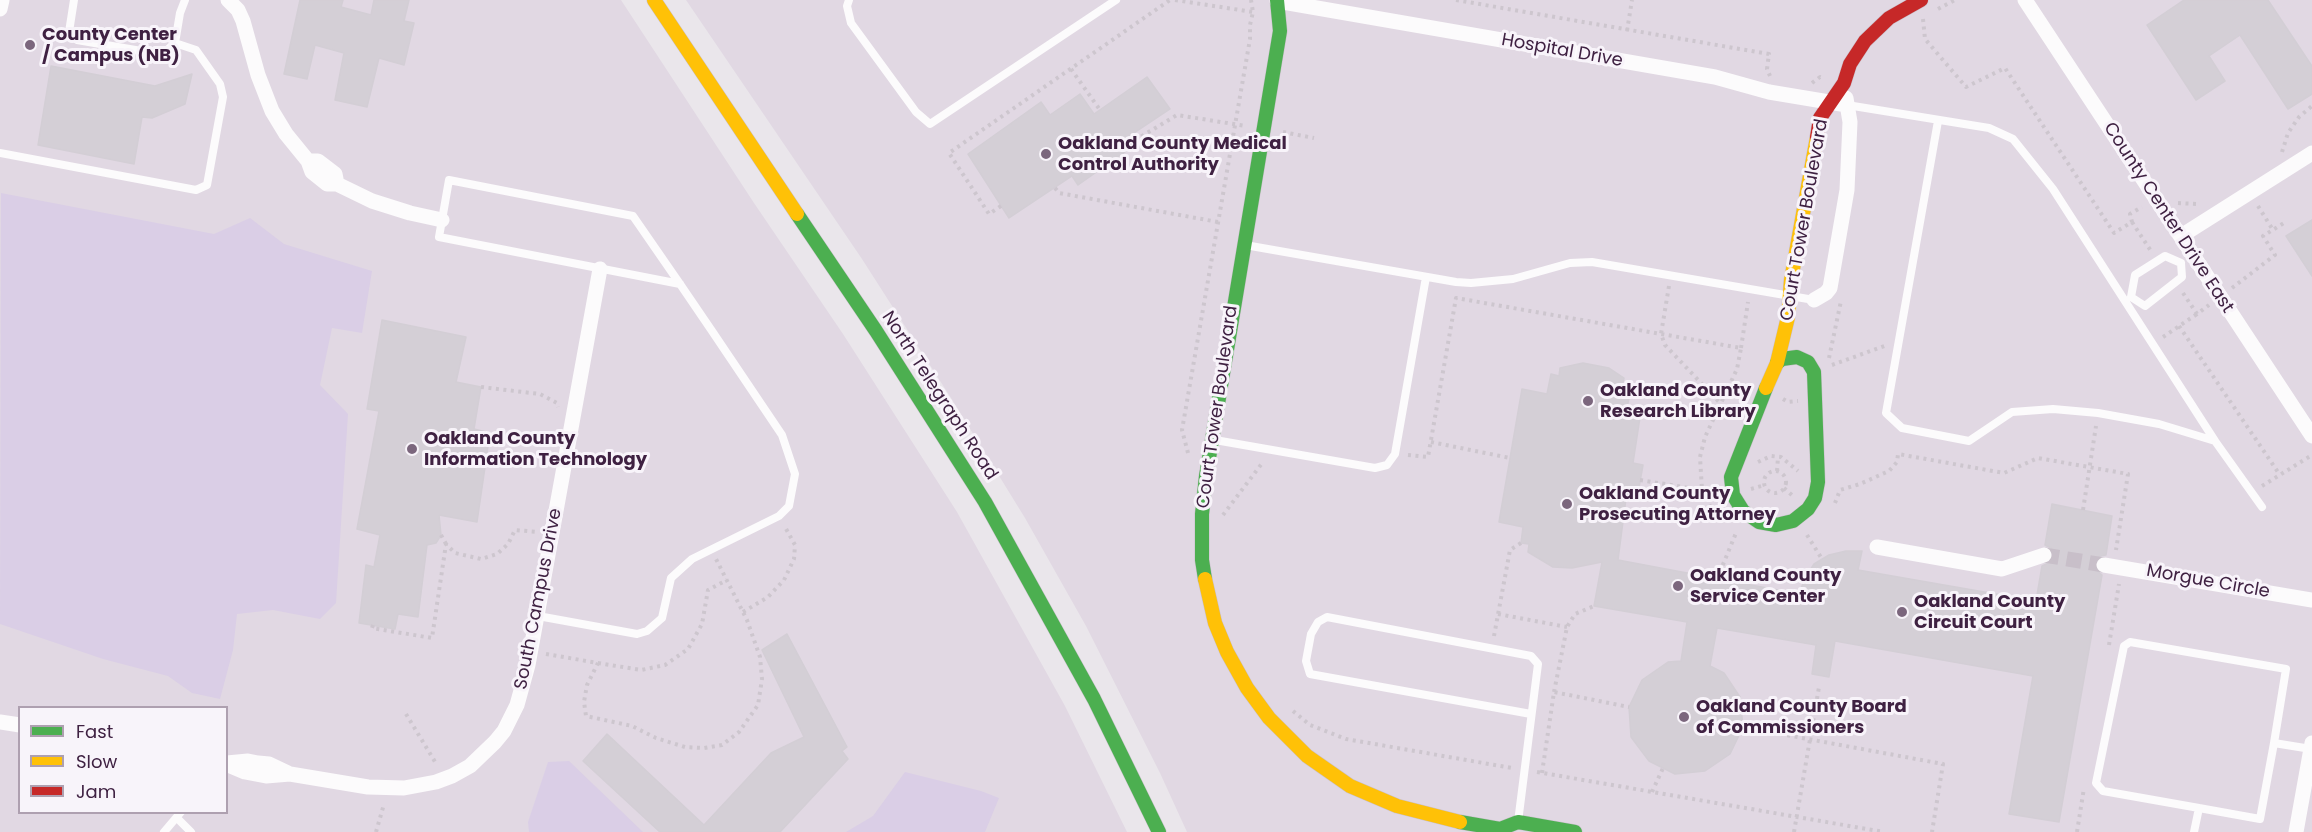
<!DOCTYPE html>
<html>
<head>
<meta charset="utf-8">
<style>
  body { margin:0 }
  #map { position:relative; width:2312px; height:832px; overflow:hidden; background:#eae6eb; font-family:Poppins,sans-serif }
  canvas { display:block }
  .legend { position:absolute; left:18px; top:706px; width:210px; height:108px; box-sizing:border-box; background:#f8f4fa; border:2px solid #aea0b0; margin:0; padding:8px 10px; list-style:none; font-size:18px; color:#3f2142 }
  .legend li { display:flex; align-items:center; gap:12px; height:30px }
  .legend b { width:30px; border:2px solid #aea0b0 }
</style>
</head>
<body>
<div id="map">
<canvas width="2312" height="832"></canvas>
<ul class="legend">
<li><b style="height:8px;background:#4caf50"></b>Fast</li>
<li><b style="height:8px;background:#ffc107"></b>Slow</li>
<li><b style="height:8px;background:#c62828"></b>Jam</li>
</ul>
</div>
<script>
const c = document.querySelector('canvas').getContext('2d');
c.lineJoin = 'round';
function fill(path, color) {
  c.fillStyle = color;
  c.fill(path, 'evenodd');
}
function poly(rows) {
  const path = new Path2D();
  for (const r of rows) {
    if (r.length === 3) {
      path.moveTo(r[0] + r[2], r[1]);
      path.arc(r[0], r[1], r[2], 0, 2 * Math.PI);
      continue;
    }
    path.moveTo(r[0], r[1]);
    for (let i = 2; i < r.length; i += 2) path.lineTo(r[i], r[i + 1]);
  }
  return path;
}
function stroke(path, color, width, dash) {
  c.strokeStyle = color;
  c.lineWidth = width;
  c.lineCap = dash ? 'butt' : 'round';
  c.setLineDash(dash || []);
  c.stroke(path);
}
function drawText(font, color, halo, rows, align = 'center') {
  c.font = font + ' Poppins,sans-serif';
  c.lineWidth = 6;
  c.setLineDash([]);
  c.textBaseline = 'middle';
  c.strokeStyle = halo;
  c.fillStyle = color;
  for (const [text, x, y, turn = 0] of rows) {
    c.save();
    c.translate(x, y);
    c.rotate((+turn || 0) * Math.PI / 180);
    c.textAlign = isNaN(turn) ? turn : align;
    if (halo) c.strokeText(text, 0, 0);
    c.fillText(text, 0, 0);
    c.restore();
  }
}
fill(poly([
  [0,0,621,0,754,203,843,334,957,512,1065,706,1127,832,0,832],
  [20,708,226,708,226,812,20,812],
  [686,0,2312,0,2312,832,1187,832,1160,773,1086,626,1025,518,951,398,862,259]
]), '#e1d8e3');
fill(poly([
  [1,193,214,234,250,218,284,244,372,271,362,333,332,328,320,385,348,414,336,603,320,619,273,610,237,614,233,650,220,699,192,693,168,676,103,659,0,624],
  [569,761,643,832,529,832,528,822,548,762],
  [905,772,981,791,999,798,985,832,846,832,873,816]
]), '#dacee6');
const building = poly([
  [300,0,343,0,341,7,371,15,374,0,409,0,404,21,414,23,404,65,379,58,367,107,335,100,344,53,315,45,307,79,284,74,300,0],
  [2184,0,2268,0,2312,66,2312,94,2288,109,2240,35,2209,56,2225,81,2196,100,2147,25,2184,0],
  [51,66,155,86,192,74,185,104,152,118,142,117,134,164,38,145,51,66],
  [1147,77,1170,109,1119,143,1125,152,1078,185,1072,176,1009,218,968,154,1041,102,1050,115,1080,94,1094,114,1147,77],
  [2312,220,2312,276,2286,236,2312,220],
  [382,320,466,337,456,382,481,387,474,429,490,433,477,522,439,515,441,535,436,543,427,545,418,617,398,614,395,629,359,623,366,565,374,567,380,535,357,529,379,411,367,409,382,320],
  [1583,363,1609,368,1624,378,1622,387,1631,388,1627,408,1641,411,1633,463,1643,465,1638,493,1627,491,1618,560,1799,594,1805,578,1814,564,1829,555,1846,551,1862,551,1858,570,2036,601,2042,566,2051,562,2054,556,2051,548,2045,545,2052,504,2112,516,2106,555,2100,556,2095,563,2095,569,2102,575,2059,822,2009,814,2033,676,1835,641,1829,677,1812,674,1816,645,1717,628,1710,666,1724,673,1740,697,1743,727,1730,754,1705,771,1675,774,1649,761,1631,737,1629,707,1642,680,1668,662,1681,661,1687,622,1594,606,1602,562,1572,568,1553,567,1528,552,1529,544,1521,543,1523,527,1499,522,1522,389,1547,394,1551,374,1559,376,1560,368,1583,363],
  [787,634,847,747,842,751,848,759,780,832,660,832,583,761,607,734,704,825,771,753,804,737,762,650,787,634]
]);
fill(building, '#d4cfd6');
stroke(building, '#d3ced5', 1.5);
stroke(poly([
  [2044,555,2104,565]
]), '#c8bfc9', 15, [15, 8]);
const fast = poly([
  [797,214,876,331,985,502,1094,699,1159,832],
  [1766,388,1731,477,1733,495,1743,511,1759,522,1776,525,1793,521,1808,509,1815,498,1818,482,1814,372,1808,362,1797,357,1782,359,1777,363],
  [1205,579,1202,560,1202,514,1206,476,1280,31,1277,0],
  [1460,822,1500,829,1518,822,1575,832]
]);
const slow = poly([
  [654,0,797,214],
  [1766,388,1777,363,1788,317,1791,280,1817,137],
  [1205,579,1215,623,1227,652,1247,688,1269,718,1307,756,1350,786,1397,806,1460,822]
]);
const jam = poly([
  [1817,137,1820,118,1844,83,1850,64,1865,41,1889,18,1921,0]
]);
stroke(fast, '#cac1cb', 15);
stroke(slow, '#cac1cb', 15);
stroke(jam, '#cac1cb', 15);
stroke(poly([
  [1175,0,1253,12],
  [1456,0,1769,54,1767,69,1770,76],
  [1938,9,1955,0],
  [1923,19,1925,39,1966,87,2005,68,2114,233,2132,222,2130,214,2142,207],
  [1627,31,1632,0],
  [1071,69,1100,110],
  [1812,83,1820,77,1824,79],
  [1283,132,1314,138],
  [1122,148,1177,115,1246,126],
  [2282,152,2288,133,2299,117,2312,106],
  [1055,188,1059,193,1218,222],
  [2178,203,2197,204],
  [1001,206,989,214,949,153,1170,0],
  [2258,206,2273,230],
  [2132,222,2151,251],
  [1669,286,1661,334,1665,345,1720,403],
  [2232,288,2275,255,2263,236,2287,221],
  [2183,293,2197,314,2209,305],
  [2179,326,2280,475],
  [2163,337,2197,314],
  [1741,348,1748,302],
  [1829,358,1841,301],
  [1832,365,1887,345],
  [481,387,540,394,557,403,558,407],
  [1783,399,1788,402,1798,401],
  [1431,442,1510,458],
  [1188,453,1182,430,1250,39,1250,25,1253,12,1251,0],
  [1408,455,1428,457,1456,298,1741,348,1737,369,1705,437,1700,457,1702,490,1711,508,1724,522],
  [1758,462,1771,456,1781,457,1798,471],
  [1777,471,1778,457],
  [1775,482,11],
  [1640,480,1702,490],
  [2262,486,2312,455],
  [1784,488,1795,498],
  [1751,489,1765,485],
  [1835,503,1840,490,1860,484,1889,471,1897,462,1898,454,2004,473,2038,458,2128,474,2116,550],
  [2083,510,2096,426],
  [1223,515,1263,462],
  [441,535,446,544],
  [1807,535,1822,559],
  [1717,579,1736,533],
  [743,612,768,597,784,580,794,559,795,545,785,527],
  [1498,614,1567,627],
  [373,625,372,628,432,638,446,544,455,553,481,559,497,554,508,544,515,530,537,532],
  [1494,636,1510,550,1521,543],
  [2109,645,2119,584],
  [546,654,598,663,587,685,584,702,586,716,632,726,656,738,685,747,704,748,722,745,739,732,758,705,762,679,760,657,747,620,716,559],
  [598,663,641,670,665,665,688,649,702,624,708,590,727,580],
  [1554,692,1567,627,1575,614,1594,606],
  [1293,711,1310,725,1346,739,1512,768],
  [406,714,437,765],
  [1743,727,1943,764,1932,832],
  [1537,772,1884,832],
  [1542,773,1554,692,1629,707],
  [1652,792,1663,768],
  [376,832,384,804],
  [1794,832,1819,687],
  [2077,832,2084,788]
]), '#cdc6ce', 4, [3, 4.5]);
stroke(poly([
  [74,0,69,32,77,40,153,53,166,51,175,43,180,13,185,0],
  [849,0,847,6,851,23,916,112,930,124,1116,0],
  [1847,105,1989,128,2013,139,2053,189,2215,441,2159,424,2098,413,2053,409,2012,412,1969,441,1902,428,1886,413,1938,121],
  [0,153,196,190,207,185,223,97,220,84,196,50,175,43],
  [1245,245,1456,282,1471,283,1513,279,1570,263,1592,262,1814,300],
  [2131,297,2145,306,2182,277,2181,263],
  [2131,297,2135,275,2165,256,2181,263],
  [1215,440,1375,468,1387,465,1395,454,1426,277],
  [2215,441,2262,507],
  [538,616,637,634,647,631,662,618,671,578,692,559,779,516,789,506,795,474,782,435,712,331,680,284,633,216,449,180,439,237,680,284],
  [2199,808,2260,819,2274,743],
  [177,818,191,832],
  [1518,822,1538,664,1531,656,1327,617,1318,622,1311,634,1306,661,1310,674,1531,714],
  [164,832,181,812],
  [2194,832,2199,808,2103,791,2096,783,2124,646,2130,642,2286,669,2274,743,2311,749]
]), '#fcfbfc', 8);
stroke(poly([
  [228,0,238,10,243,21,258,75,272,111,286,134,308,161,312,172,327,184,337,184,372,201,410,213,442,220],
  [2025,0,2312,436],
  [1277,1,1715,77,1769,92,1847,105],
  [0,9,2,0],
  [308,161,318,161,335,174,337,184],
  [2181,236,2312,153],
  [1814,300,1826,293,1830,288,1847,190,1850,122,1846,98],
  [1877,547,2002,569,2044,555],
  [2104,565,2312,600],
  [0,722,20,725],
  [227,763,248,761,258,763,269,764,288,773],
  [226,764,245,772,266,776,290,774,368,787,404,788,436,782,452,776,470,766,495,742,504,731,517,705,528,665,600,269],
  [2296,832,2312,743]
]), '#fcfbfc', 15);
stroke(fast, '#4caf50', 14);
stroke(slow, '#ffc107', 14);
stroke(jam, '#c62828', 14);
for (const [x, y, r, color] of [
  [30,45,6,"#7b667d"],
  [1046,154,6,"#7b667d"],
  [1588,401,6,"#7b667d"],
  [412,449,6,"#7b667d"],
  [1567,504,6,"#7b667d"],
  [1678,586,6,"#7b667d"],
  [1902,612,6,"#7b667d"],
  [1684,717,6,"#7b667d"]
]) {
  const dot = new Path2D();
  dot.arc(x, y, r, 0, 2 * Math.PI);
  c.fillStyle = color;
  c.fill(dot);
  stroke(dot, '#f8f4fa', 2);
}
drawText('bold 18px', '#3f2142', '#f8f4fa', [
  ["County Center",42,35],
  ["/ Campus (NB)",42,56],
  ["Oakland County Medical",1058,144],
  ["Control Authority",1058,165],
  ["Oakland County",1600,391],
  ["Research Library",1600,412],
  ["Oakland County",424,439],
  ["Information Technology",424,460],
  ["Oakland County",1579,494],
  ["Prosecuting Attorney",1579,515],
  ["Oakland County",1690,576],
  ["Service Center",1690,597],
  ["Oakland County",1914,602],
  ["Circuit Court",1914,623],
  ["Oakland County Board",1696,707],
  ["of Commissioners",1696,728]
], 'left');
drawText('18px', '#3f2142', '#f8f4fa', [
  ["Hospital Drive",1562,51,10],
  ["County Center Drive East",2168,218,57],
  ["Court Tower Boulevard",1805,220,-80],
  ["North Telegraph Road",939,396,57],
  ["Court Tower Boulevard",1218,407,-82],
  ["Morgue Circle",2208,582,10],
  ["South Campus Drive",539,599,-79]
]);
</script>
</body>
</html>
